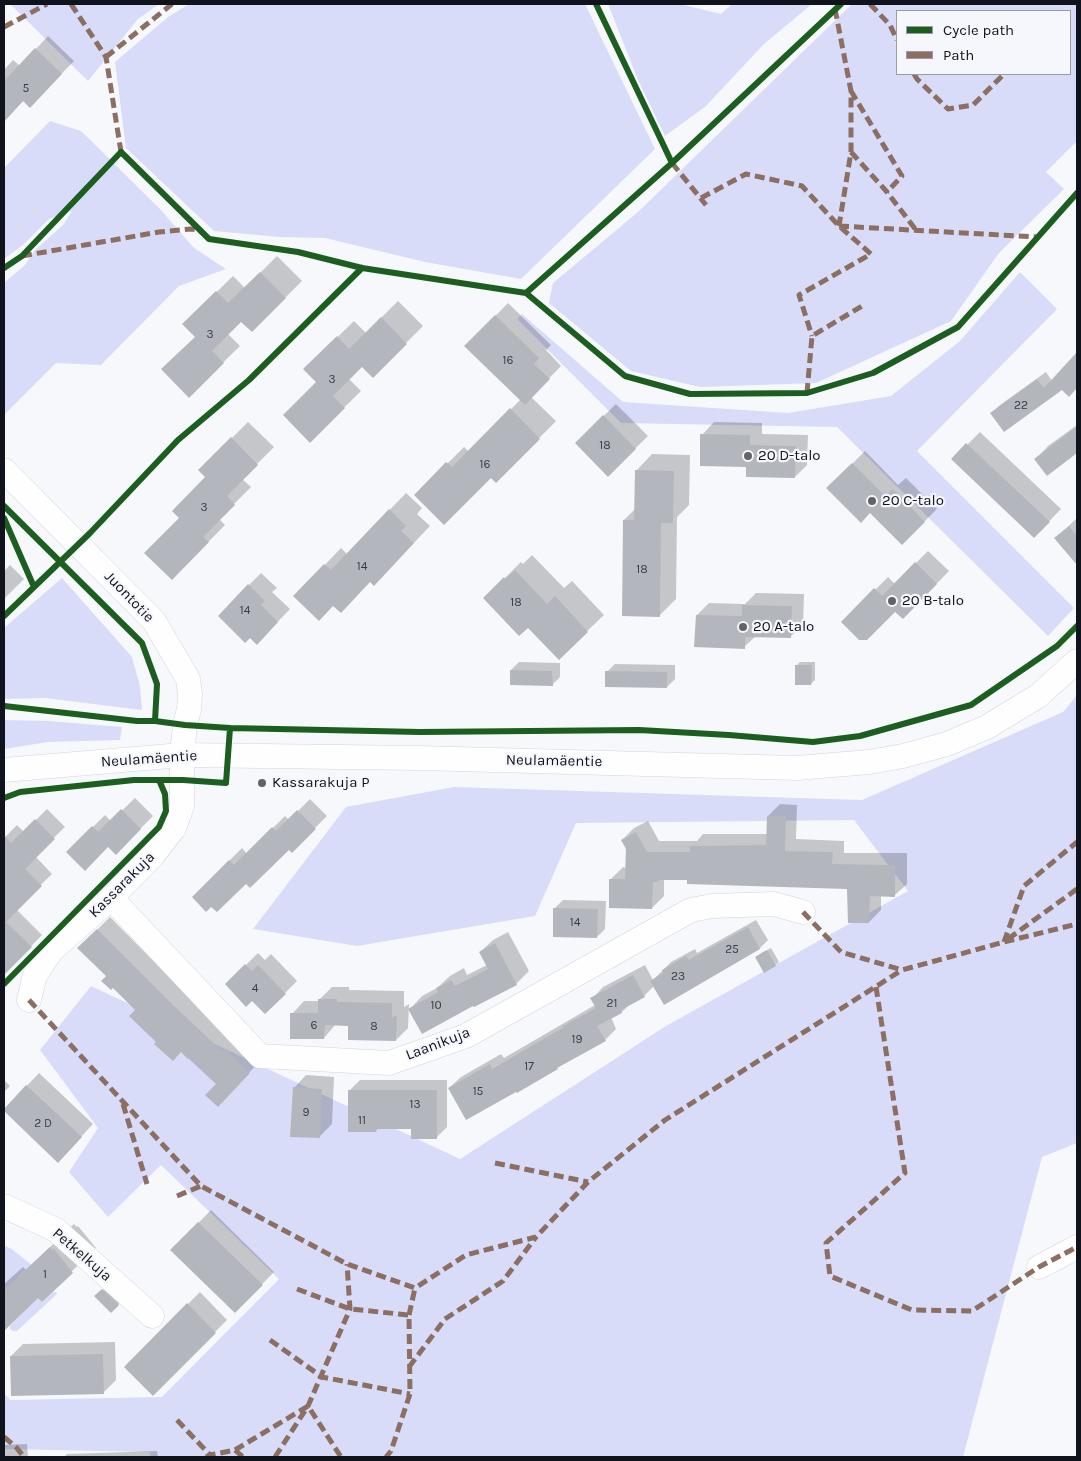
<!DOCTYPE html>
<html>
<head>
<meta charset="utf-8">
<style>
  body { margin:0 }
  #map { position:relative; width:1081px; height:1461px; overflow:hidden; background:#f7f8fc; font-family:Karla,sans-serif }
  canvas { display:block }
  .frame { position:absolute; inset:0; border:5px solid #10121c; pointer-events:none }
  .legend { position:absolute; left:896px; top:10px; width:175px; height:65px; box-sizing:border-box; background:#f6f7fd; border:1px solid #9a9ba3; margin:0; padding:6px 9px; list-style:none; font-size:15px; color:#10121c }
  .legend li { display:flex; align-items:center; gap:10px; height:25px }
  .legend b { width:25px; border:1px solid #9a9ba3 }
</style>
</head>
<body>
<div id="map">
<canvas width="1081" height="1461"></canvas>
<div class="frame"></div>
<ul class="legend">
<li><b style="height:6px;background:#1b5e20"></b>Cycle path</li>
<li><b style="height:6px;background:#8d6e63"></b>Path</li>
</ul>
</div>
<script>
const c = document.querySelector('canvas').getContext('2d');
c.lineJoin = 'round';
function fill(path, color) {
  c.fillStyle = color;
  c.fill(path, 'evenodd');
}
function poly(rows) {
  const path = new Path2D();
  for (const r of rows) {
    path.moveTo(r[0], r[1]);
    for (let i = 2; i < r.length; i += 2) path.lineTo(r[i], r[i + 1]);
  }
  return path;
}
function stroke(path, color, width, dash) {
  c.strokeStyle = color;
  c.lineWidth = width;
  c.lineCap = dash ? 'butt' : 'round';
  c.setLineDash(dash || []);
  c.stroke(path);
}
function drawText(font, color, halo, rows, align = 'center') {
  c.font = font + ' Karla,sans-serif';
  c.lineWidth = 4.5;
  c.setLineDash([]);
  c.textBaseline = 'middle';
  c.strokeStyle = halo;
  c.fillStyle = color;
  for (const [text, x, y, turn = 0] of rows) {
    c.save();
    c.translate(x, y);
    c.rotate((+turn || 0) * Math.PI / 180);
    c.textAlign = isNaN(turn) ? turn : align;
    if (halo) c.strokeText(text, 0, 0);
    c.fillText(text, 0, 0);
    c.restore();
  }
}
fill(poly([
  [10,4,159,4,138,19,88,81],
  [189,4,585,4,655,149,521,279,425,262,325,238,279,237,214,231,126,148,115,62,168,17],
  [608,4,680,4,721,14,732,4,812,4,764,44,705,107,665,136,638,80],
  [852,4,1077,4,1077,141,1046,172,1064,189,999,253,951,321,816,383,700,387,631,371,549,303,553,283,638,212],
  [897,11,1070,11,1070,74,897,74],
  [50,121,81,131,160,209,194,248,226,269,179,286,101,365,56,363,4,415,4,283,25,265,35,250,63,225,72,211,49,219,24,244,4,259,4,168],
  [1020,272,1057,309,917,451,1074,608,1048,636,837,427,621,423,517,319,522,314,623,402,788,413,891,396,960,341],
  [62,578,132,657,140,686,142,710,45,698,4,699,4,628],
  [1077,695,1077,1143,1042,1157,963,1457,151,1457,149,1452,4,1449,4,1393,10,1400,162,1397,279,1279,161,1165,108,1217,69,1172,98,1128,40,1050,91,986,460,1159,666,1026,908,891,854,820,576,823,535,916,357,946,253,929,346,807,454,787,862,800,1063,712],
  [4,720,49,721,122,727,120,740,48,742,4,749],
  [5,1246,12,1249,34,1267,27,1274,24,1271,18,1277,42,1302,53,1292,56,1292,57,1294,17,1331,13,1331,10,1329,10,1326,22,1313,4,1295,4,1248]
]), '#d8dcf8');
fill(poly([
  [48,36,74,61,42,94,24,100,4,120,4,70,13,60,20,66],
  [277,256,302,281,252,331,241,320,228,334,240,346,189,396,196,337,184,324,233,276,245,288],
  [398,301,423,326,373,376,362,365,349,379,361,391,310,441,318,382,305,369,354,321,366,333],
  [508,303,551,345,546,350,561,366,531,397,556,421,496,482,491,476,416,495,464,447,469,452,521,399,466,346],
  [1077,354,1077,387,1062,389,992,413,1000,405,1046,372,1052,381],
  [616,404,648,436,608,475,576,443],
  [248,422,274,447,242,479,251,487,219,519,225,525,172,579,207,477,200,470],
  [714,422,762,423,762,434,808,435,807,465,795,477,748,466,702,435],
  [1077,425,1077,452,1047,474,1036,459,1048,446],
  [980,432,1061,509,1034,537,953,459],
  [865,451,898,485,906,478,937,509,902,544,870,511,828,488],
  [652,454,690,455,689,505,677,517,676,599,660,615,624,520,635,509,636,471],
  [406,493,422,508,417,514,430,526,390,568,333,604,295,596,341,548,347,554],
  [1077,518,1077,563,1056,538],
  [928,551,949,571,903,618,895,610,843,622,888,577,895,584],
  [532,555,564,588,572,581,604,615,559,658,528,626,485,598,521,562,523,564],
  [10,565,24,579,4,599,4,571],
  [261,573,277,588,272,592,290,609,269,631,249,585],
  [756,593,804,594,803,625,790,637,756,636,744,647,697,615,709,603,745,604],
  [519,662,560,663,560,677,552,685,511,670],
  [800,662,815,662,815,680,811,684,796,666],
  [615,664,675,665,675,679,667,687,607,672],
  [135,798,153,816,116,853,108,846,68,852,105,815,111,821],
  [310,799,327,816,292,851,289,848,246,882,211,905,193,897,242,848,247,854,285,816,289,820],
  [780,804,797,805,796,839,844,841,844,853,907,853,907,884,895,895,881,895,881,910,869,922,849,887,688,879,664,879,664,896,652,908,611,879,623,867,626,868,627,849,622,840,634,828,648,821,659,841,697,841,703,834,767,834,768,816],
  [47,809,65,827,35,856,52,874,16,909,42,935,4,974,4,838,17,825,24,832],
  [563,900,606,901,605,929,597,937,555,908],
  [110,917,183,991,261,1060,230,1093,181,1051,157,1042,137,1010,108,976,79,948],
  [756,920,768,940,760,948,664,1003,654,986,644,996,630,1004,622,1012,611,1017,616,1029,605,1040,560,1065,557,1068,449,1088,461,1077,501,1054,504,1058,595,1005,592,999,603,987,645,965,653,980,671,962,695,949,697,953],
  [508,932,529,971,516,984,410,1009,422,996,437,988,450,976,464,968,467,975,487,965,480,952,493,940],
  [771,948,779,962,775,965,757,957,761,953],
  [258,953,265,960,271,954,297,981,265,1013,239,972],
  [332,987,349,987,349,990,404,991,404,1007,409,1004,408,1028,396,1040,349,1025,336,1024,324,1038,292,1014,304,1001,320,1001,320,999],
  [39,1073,93,1124,70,1149,4,1110],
  [306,1075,334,1077,332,1124,320,1136,294,1088],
  [4,1080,10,1086,4,1092],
  [360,1080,447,1080,447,1127,436,1138,412,1128,378,1128,376,1131,349,1091],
  [211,1210,274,1272,235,1312,172,1250],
  [74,1224,77,1227,78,1226,96,1248,42,1300,38,1296,4,1329,4,1284,23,1267,26,1270],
  [111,1282,126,1296,111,1312,96,1297],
  [200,1292,227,1320,153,1394,125,1367],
  [115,1342,116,1380,103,1393,11,1356,23,1344],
  [27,1444,28,1457,4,1457,4,1445],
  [157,1451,158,1457,64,1457,67,1454]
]), '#0003');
fill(poly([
  [35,48,62,74,30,108,23,101,4,122,4,81],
  [260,272,286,298,252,332,241,322,212,351,224,363,189,398,161,369,195,337,182,324,216,291,228,303],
  [495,315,539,358,534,364,550,379,525,405,464,346],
  [381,317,407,344,373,378,362,367,333,396,345,408,310,443,283,415,316,382,303,369,337,336,349,349],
  [1077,352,1077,388,1069,397,1062,390,1004,432,990,413,1037,379,1044,388],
  [510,408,540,439,496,483,491,478,444,525,414,495,446,462,452,467],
  [603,415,636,449,608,477,575,443],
  [1077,426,1077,453,1047,476,1034,459],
  [700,434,750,435,750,445,796,446,795,478,746,477,746,467,700,466],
  [231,437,258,465,227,496,235,505,203,537,209,542,172,580,144,553,179,518,172,511,205,477,198,470],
  [966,443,1050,522,1034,538,951,459],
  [852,463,885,496,893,489,925,522,902,545,870,513,861,523,826,488],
  [635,470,674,471,673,523,661,523,660,617,622,616,623,520,634,520],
  [389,509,406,526,401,531,414,543,374,586,370,582,341,613,333,606,319,621,293,596,324,564,331,570],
  [1069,526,1077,536,1077,565,1054,538],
  [915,562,937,584,903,619,895,612,867,640,859,640,841,622,874,588,882,596],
  [515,570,547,604,555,596,588,632,559,660,528,628,519,636,483,598,504,577,505,579],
  [248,584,265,601,261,605,278,622,257,645,250,638,245,643,218,616],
  [742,605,792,606,791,638,745,637,745,649,694,647,696,615,742,616],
  [795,665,812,665,811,685,795,685],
  [510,670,552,671,553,686,510,685],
  [605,671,667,672,667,688,605,687],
  [121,809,141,829,116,855,108,847,85,871,66,852,92,826,98,832],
  [297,810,316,829,292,853,289,850,250,888,246,884,217,912,211,907,206,912,192,897,229,860,234,865,272,827,276,831],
  [767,816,786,816,785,851,833,852,832,864,895,865,895,897,870,896,869,923,848,923,847,889,687,884,687,880,658,880,658,882,653,882,652,909,609,908,609,879,625,879,626,849,621,840,636,832,647,852,690,852,690,846,766,845],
  [35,819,55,839,25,869,42,886,6,922,32,947,4,975,4,835,11,843],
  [553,908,598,909,597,938,553,937],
  [748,927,760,949,664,1005,650,981,663,973,662,970,686,956,689,960],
  [97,929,171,1003,222,1051,225,1049,250,1073,218,1107,205,1095,216,1084,188,1058,188,1059,181,1052,173,1061,154,1044,156,1042,129,1016,135,1010,113,988,111,990,101,981,106,976,77,948],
  [495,943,517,985,474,1007,473,1006,422,1034,408,1009,438,992,436,988,451,980,455,986,488,969,479,952],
  [767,950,776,966,764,973,755,957],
  [245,964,252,971,258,965,286,994,265,1014,252,1001,246,1007,225,984],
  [633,975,645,997,621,1010,622,1013,597,1026,606,1041,557,1068,558,1069,517,1093,516,1092,466,1120,448,1088,490,1064,492,1069,564,1027,563,1026,596,1008,590,998],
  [318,999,337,999,337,1002,392,1003,392,1018,397,1015,396,1041,348,1040,348,1026,325,1025,324,1039,290,1039,290,1013,318,1013],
  [26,1085,82,1137,58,1163,4,1111,4,1109],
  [293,1087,322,1089,320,1138,290,1137],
  [348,1090,437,1090,437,1139,411,1139,411,1129,376,1129,376,1132,348,1132],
  [198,1222,263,1285,235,1313,170,1250],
  [50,1247,52,1250,54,1249,73,1273,42,1302,38,1298,4,1331,4,1290],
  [102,1289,119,1305,111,1313,94,1296],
  [187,1303,216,1333,153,1396,124,1367],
  [103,1354,104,1394,11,1396,10,1356]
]), '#b4b6bd');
const minor = poly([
  [4,470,154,621,188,679,190,694,189,709,185,725,182,755,182,806,174,828,153,855,111,898,51,951,35,975,29,1000],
  [4,770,182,755,419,758,797,768,869,762,903,756,947,744,987,727,1038,696,1077,661],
  [111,898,260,1056,389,1063,466,1036,691,910,712,906,774,904,803,912],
  [4,1206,56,1230,152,1316],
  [1039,1267,1077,1247]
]);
stroke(minor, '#d2d4dc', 25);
stroke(minor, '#fefeff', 24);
stroke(poly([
  [71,4,106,57,121,152],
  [870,4,890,25,897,40],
  [835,9,851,91,851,152,839,226],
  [4,27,47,4],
  [106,57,172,4],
  [914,74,917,79,948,109,973,105,1004,74],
  [851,91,902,176,887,192],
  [851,152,887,192,916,230],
  [672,163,706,205],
  [701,198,746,174,802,186,839,226,871,254,799,295,812,336],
  [839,226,1037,237],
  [22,256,159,232,191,229,199,230],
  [807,393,812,336,862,306],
  [803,912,841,952,902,970,1004,942,1077,924],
  [1008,939,1077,889],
  [1004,942,1024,886,1077,842],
  [876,987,905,1173,826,1243,830,1276,912,1310,972,1311,1039,1267,1077,1247],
  [29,1000,201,1186,347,1264,415,1288,466,1255,536,1237,588,1182,665,1120,902,970],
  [123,1104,147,1184],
  [495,1163,588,1182],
  [177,1196,201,1186],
  [297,1289,350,1309,409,1315,410,1394,391,1451,386,1457],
  [409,1315,415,1288],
  [270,1340,322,1377,410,1394],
  [409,1367,445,1319,503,1281,536,1237],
  [177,1420,210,1455],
  [4,1437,16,1447,24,1457],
  [235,1450,308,1406,341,1457],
  [206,1457,210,1455,235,1450,243,1457],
  [275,1457,308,1406,350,1309,347,1264]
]), '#8d6e63', 5, [10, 5]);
stroke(poly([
  [596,4,672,163],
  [4,268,22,256,121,152,209,239,298,252,362,268,526,293,625,376,690,394,807,393,873,373,958,327,1077,193],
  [526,293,672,163,841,4],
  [4,506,142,643,157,684,155,721],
  [4,518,34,587],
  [4,616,90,533,178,440,249,380,362,268],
  [4,706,137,721,155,721,185,725,230,728,420,732,639,730,729,735,813,742,860,736,971,705,1057,646,1077,626],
  [4,798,20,792,134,780,183,780,226,783,230,728],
  [4,984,159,827,166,811,165,794,159,780]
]), '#1b5e20', 6);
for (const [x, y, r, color] of [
  [748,456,5,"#61626a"],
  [872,501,5,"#61626a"],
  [892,601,5,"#61626a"],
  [743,627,5,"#61626a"],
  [262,783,5,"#61626a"]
]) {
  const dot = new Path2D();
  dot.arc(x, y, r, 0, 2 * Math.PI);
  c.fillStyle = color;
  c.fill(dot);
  stroke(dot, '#f6f7fd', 2);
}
drawText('12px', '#393b44', null, [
  ["5",26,89],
  ["3",210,335],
  ["16",508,361],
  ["3",332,380],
  ["22",1021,406],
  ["18",605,446],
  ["16",485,465],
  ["3",204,508],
  ["14",362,567],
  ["18",642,570],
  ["18",516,603],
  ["14",245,611],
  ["14",575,923],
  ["25",732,950],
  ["23",678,977],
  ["4",255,989],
  ["21",612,1004],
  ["10",436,1006],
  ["6",314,1026],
  ["8",374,1027],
  ["19",577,1040],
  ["17",529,1067],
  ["15",478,1092],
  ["13",415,1105],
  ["9",306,1113],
  ["11",362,1121],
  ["2 D",43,1124],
  ["1",45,1275]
]);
drawText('15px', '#10121c', '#f6f7fd', [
  ["20 D-talo",758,456],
  ["20 C-talo",882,501],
  ["20 B-talo",902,601],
  ["20 A-talo",753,627],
  ["Kassarakuja P",272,783]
], 'left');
drawText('15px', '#10121c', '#f6f7fd', [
  ["Juontotie",129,597,46],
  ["Neulamäentie",149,759,-4],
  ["Neulamäentie",554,761,1],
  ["Kassarakuja",122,885,-45],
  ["Laanikuja",438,1044,-21],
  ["Petkelkuja",82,1255,41]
]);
</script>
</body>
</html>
